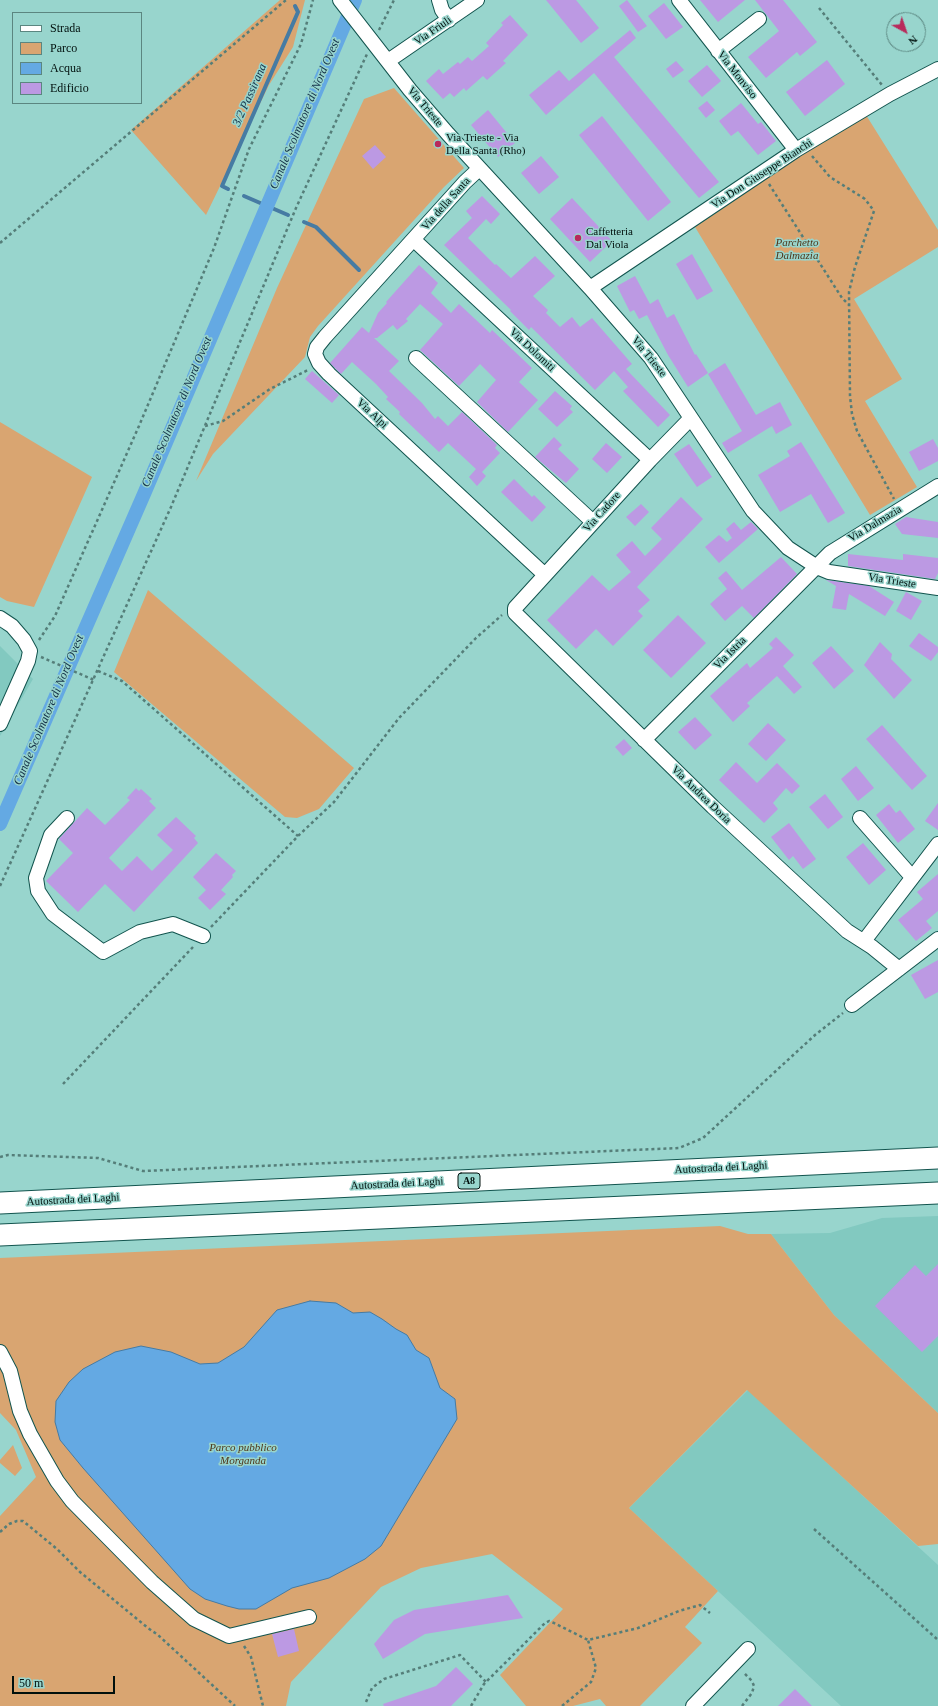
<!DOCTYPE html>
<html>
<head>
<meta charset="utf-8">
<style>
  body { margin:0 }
  #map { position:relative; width:938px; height:1706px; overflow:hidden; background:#98d5cd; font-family:"Times New Roman",serif }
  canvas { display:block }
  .legend { position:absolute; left:12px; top:12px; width:130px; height:92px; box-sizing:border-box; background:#98d5cd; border:1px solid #5b8680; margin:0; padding:5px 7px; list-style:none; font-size:12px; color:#00100d }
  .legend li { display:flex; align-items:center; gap:8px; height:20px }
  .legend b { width:20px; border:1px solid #5b8680 }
  .north { position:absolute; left:886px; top:12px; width:40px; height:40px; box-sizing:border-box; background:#98d5cd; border:1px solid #5b8680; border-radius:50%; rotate:140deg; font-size:11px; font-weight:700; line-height:16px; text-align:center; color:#00100d }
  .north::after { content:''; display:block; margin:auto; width:14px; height:18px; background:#b82a5b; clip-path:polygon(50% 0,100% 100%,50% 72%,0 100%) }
  .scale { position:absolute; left:12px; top:1676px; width:103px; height:18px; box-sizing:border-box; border:2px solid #00100d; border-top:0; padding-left:5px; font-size:12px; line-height:14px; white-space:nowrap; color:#00100d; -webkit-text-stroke:3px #98d5cd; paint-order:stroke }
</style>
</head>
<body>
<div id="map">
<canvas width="938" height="1706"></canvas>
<ul class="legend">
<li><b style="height:5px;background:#fff"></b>Strada</li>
<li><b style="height:11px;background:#d9a571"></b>Parco</li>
<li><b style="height:11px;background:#64a9e3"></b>Acqua</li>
<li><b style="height:11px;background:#bc99e3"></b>Edificio</li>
</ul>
<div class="north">N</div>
<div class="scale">50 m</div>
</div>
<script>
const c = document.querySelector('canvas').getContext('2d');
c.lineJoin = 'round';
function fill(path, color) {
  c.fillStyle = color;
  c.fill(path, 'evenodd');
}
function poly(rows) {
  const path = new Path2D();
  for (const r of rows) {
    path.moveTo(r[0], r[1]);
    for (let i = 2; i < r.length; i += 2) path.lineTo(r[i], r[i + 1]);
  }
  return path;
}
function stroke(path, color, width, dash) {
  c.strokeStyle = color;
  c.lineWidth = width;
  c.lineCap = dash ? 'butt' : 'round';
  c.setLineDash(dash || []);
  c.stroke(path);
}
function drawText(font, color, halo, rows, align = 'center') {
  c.font = font + ' "Times New Roman",serif';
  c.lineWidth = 3;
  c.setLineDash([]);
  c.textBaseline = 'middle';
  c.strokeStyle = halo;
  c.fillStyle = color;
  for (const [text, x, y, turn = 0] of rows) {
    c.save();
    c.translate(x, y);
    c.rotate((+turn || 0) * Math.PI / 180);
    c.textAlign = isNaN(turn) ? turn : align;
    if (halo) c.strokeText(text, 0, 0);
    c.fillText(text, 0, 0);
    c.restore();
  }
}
fill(poly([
  [0,646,33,679,0,736],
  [938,1216,938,1413,834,1315,771,1234,830,1233,882,1218],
  [748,1390,938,1565,938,1706,841,1706,629,1508]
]), '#82c9c0');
fill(poly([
  [280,0,305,0,293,47,269,85,206,215,131,130],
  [394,88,464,168,444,187,318,326,310,337,305,357,213,454,196,481,277,288,364,99],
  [866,115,938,230,938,247,854,299,902,379,865,401,917,487,870,515,695,227,800,156],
  [0,422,92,477,34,607,7,601,0,597],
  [148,590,354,768,319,809,297,818,285,817,114,672],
  [720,1226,748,1234,771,1234,834,1315,938,1413,938,1544,918,1546,747,1390,629,1508,718,1591,685,1627,702,1643,640,1706,606,1706,600,1699,573,1706,526,1706,500,1675,563,1609,492,1554,421,1568,381,1587,291,1682,286,1706,0,1706,0,1516,36,1477,16,1430,0,1413,0,1258],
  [13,1445,22,1468,15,1476,0,1463,0,1460]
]), '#d9a571');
const water = poly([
  [310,1301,336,1303,353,1313,370,1312,382,1319,396,1329,407,1335,416,1350,429,1358,440,1388,455,1399,457,1419,381,1546,365,1559,329,1578,292,1588,256,1609,239,1609,227,1606,205,1599,190,1589,83,1468,60,1440,55,1422,56,1401,69,1382,83,1369,115,1352,141,1346,171,1352,200,1364,218,1363,244,1347,277,1310,310,1301]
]);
fill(water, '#64a9e3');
stroke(water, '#467ba3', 1);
stroke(poly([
  [228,189,222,186,298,12,295,6],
  [244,196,288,215],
  [304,222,316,227,359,270]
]), '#467ba3', 4);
stroke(poly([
  [0,824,144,494,355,0]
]), '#64a9e3', 14);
fill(poly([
  [546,0,576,0,599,28,581,43],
  [627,0,647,26,638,32,619,6],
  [700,0,745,0,718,22],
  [755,0,783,0,817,42,800,56,797,52,766,78,748,57,779,31],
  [664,3,683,27,666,39,648,16],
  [510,15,528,35,503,61,506,63,487,80,483,76,466,91,464,88,454,97,450,93,443,99,426,81,439,69,443,74,458,62,460,64,468,57,472,61,489,46,486,43,503,25,501,23],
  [630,30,636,38,614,57,719,182,699,198,594,73,546,115,529,95,559,70,569,81],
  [827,60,845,84,805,116,786,92],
  [676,61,684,70,673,78,666,69],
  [707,65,721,81,702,97,688,81],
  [707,101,715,110,706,118,698,108],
  [741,103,758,124,761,122,776,141,758,155,738,131,731,136,719,121],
  [488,110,515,143,498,157,471,125],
  [602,116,671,202,648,221,579,135],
  [375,145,386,157,373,169,362,156],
  [541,156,559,177,539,194,521,173],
  [482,196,500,214,491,224,486,219,468,238,495,265,496,264,511,278,535,256,555,276,533,296,548,310,546,313,560,327,572,317,580,327,592,318,632,364,626,369,670,415,658,427,623,391,628,387,614,371,595,390,531,327,529,330,510,311,511,310,444,245,472,218,466,211],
  [572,198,612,241,590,262,550,219],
  [692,254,713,291,697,300,676,264],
  [419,265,438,283,431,293,451,313,459,304,490,333,492,330,532,368,519,382,538,400,508,432,477,402,496,380,480,364,459,386,420,350,443,324,420,304,406,319,408,321,397,330,393,325,377,338,374,338,399,361,389,371,422,403,435,419,438,416,448,426,462,412,497,445,495,448,500,453,482,472,486,476,477,486,469,477,476,469,448,443,439,452,399,414,400,412,386,399,388,397,376,384,352,362,341,374,330,363,362,327,369,333,378,313,387,303,386,302],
  [635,276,650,304,658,299,667,318,674,314,695,355,696,354,708,373,688,387,668,355,647,315,639,319,634,310,630,312,617,286],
  [725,363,756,415,780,402,792,425,776,434,772,426,728,453,722,443,742,431,708,374],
  [312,371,339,395,332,403,305,379],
  [555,391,572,406,570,409,573,412,557,427,538,409],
  [554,437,562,445,558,449,579,469,566,483,535,457],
  [933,439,938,448,938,461,919,471,909,452],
  [801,442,845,513,828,523,811,494,780,512,758,475,790,456,787,451],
  [606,443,622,457,607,473,592,459],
  [689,444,712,477,697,487,674,454],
  [514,479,532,497,534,495,546,507,532,522,501,492],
  [681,497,703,519,637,587,650,600,638,611,643,616,613,646,596,629,576,649,547,620,592,575,609,591,631,572,616,555,632,541,645,556,662,539,651,528],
  [641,504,649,512,635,526,626,517],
  [906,517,938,522,938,538,902,534,895,524],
  [734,522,741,530,751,522,758,529,719,563,705,547,719,535,727,542,732,538,726,529],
  [848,554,903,560,903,554,938,558,938,573,935,579,848,566],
  [781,557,797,574,754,618,742,606,725,621,710,604,727,589,718,578,726,571,742,590],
  [826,580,869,586,894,602,885,616,849,594,846,610,832,608,836,586],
  [906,592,922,601,911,620,896,611],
  [678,615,706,643,671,678,643,650],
  [919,633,938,647,938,652,931,661,909,646],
  [776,637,794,655,783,666,802,687,794,694,777,676,747,703,750,706,733,722,710,696,747,663,750,668,773,648,769,644],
  [880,642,892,654,891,659,912,680,894,699,864,665],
  [831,646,854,671,834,689,812,663],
  [695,717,712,735,695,750,678,732],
  [768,723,786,740,766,761,748,744],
  [882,725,927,776,912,790,866,739],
  [624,739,632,748,623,756,615,747],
  [736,762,757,783,777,763,800,786,792,794,786,788,773,803,778,809,764,823,719,780],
  [856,766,874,788,858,801,841,779],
  [136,788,139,791,141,789,152,799,149,801,156,808,109,858,122,871,137,856,152,871,173,850,157,835,176,817,196,836,194,838,198,843,134,912,105,884,78,912,46,881,73,853,59,839,87,808,105,825,130,800,127,798],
  [825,794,843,817,828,829,809,807],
  [938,803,938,830,925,821],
  [889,804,896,813,900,810,915,829,898,843,876,815],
  [789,823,816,859,803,869,793,856,789,860,771,837],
  [863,843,886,870,869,885,846,857],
  [216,853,236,871,232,875,233,877,221,890,226,894,210,910,198,898,206,890,193,877],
  [938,874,938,911,926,921,932,928,916,941,898,920,923,899,917,892],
  [938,960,938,992,925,999,911,975],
  [938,1264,938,1336,922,1352,875,1306,915,1265,926,1276],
  [508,1595,523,1618,425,1634,383,1659,374,1644,394,1620,414,1610],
  [294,1629,299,1651,278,1657,272,1634],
  [456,1667,473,1684,451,1706,384,1706,383,1704,436,1686],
  [795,1689,812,1706,778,1706]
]), '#bc99e3');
const minor = poly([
  [340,0,410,90,448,134,590,288,651,358,753,511,788,548,817,567,829,572,938,588],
  [439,0,442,10,449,20],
  [679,0,796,150],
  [718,51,759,19],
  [388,61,477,0],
  [479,169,465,182,325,337,317,347,315,354,319,363,329,374,545,575],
  [414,240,650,460],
  [590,288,796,150,890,94,938,69],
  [416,358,593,522],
  [691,418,650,460,515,608,515,613,713,807,847,931,872,947,899,969],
  [0,618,12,626,24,640,30,651,28,661,0,724],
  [644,740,830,553,938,486],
  [67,818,51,835,36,878,38,891,53,914,103,952,140,932,173,924,203,936],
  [860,818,912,877],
  [864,941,938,844],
  [852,1005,938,939],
  [0,1352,10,1371,20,1411,30,1434,57,1481,72,1501,152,1582,194,1619,229,1636,309,1617],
  [693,1706,748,1649]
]);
const highway = poly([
  [0,1203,938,1158],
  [0,1235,938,1193]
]);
stroke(minor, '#12544e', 16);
stroke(highway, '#12544e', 23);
stroke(poly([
  [819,8,882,85],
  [379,30,394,0],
  [812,156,830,177,865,199,874,211,855,267,849,292,850,396,852,414,857,431,894,499],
  [769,184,842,298,849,305],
  [0,243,286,0],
  [205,426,223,421,270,389,308,370],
  [39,640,55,616,139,426,214,248,249,149,301,44,313,0],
  [41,657,94,680],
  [98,671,122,681,298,836],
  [0,886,171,507,296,208,367,54],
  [211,927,298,836,334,802,399,718,476,638,502,615],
  [63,1084,193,947],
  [0,1157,8,1155,98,1158,143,1171,679,1148,703,1138,815,1035,843,1013],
  [814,1529,938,1640],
  [0,1532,9,1524,17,1521,23,1521,57,1549,80,1572,148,1628,158,1635,235,1706],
  [244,1646,251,1657,263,1706],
  [366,1702,372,1688,384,1679,460,1655,486,1682],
  [471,1706,484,1684,545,1623,549,1621,554,1623,588,1640,638,1628,679,1611,700,1605,710,1613],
  [562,1706,591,1682,596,1668,588,1640],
  [742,1706,752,1693,754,1686,752,1681,743,1672]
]), '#557e79', 2.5, [3, 3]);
stroke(minor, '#fff', 14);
stroke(highway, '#fff', 21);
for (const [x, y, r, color] of [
  [438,144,4,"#b82a5b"],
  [578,238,4,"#b82a5b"]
]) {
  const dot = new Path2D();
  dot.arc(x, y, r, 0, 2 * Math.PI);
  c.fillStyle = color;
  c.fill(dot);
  stroke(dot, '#98d5cd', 1.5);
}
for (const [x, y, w] of [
  [469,1181,22]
]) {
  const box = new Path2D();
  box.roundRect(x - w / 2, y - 8, w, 16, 3);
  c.fillStyle = '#98d5cd';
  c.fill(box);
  stroke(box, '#00100d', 1);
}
drawText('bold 10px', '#00100d', null, [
  ["A8",469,1181]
]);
drawText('11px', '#00100d', '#98d5cd', [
  ["Via Friuli",433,31,-34],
  ["Via Monviso",737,75,52],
  ["Via Trieste",425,107,50],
  ["Via Don Giuseppe Bianchi",762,174,-33],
  ["Via della Santa",446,204,-48],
  ["Via Dolomiti",532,350,43],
  ["Via Trieste",649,357,51],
  ["Via Alpi",372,414,43],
  ["Via Cadore",602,512,-48],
  ["Via Dalmazia",875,524,-31],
  ["Via Trieste",892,581,9],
  ["Via Istria",730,653,-45],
  ["Via Andrea Doria",701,795,44],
  ["Autostrada dei Laghi",721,1168,-3],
  ["Autostrada dei Laghi",397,1184,-3],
  ["Autostrada dei Laghi",73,1200,-3]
]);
drawText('11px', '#00100d', '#98d5cd', [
  ["Via Trieste - Via",446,138],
  ["Della Santa (Rho)",446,151],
  ["Caffetteria",586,232],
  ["Dal Viola",586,245]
], 'left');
drawText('italic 11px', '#4f3519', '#98d5cd', [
  ["Parchetto",797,243],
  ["Dalmazia",797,256],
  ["Parco pubblico",243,1448],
  ["Morganda",243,1461]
]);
drawText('italic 12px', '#143149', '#98d5cd', [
  ["3/2 Passirana",250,95,-66],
  ["Canale Scolmatore di Nord Ovest",305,114,-67],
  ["Canale Scolmatore di Nord Ovest",177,412,-67],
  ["Canale Scolmatore di Nord Ovest",49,710,-67]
]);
</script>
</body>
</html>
